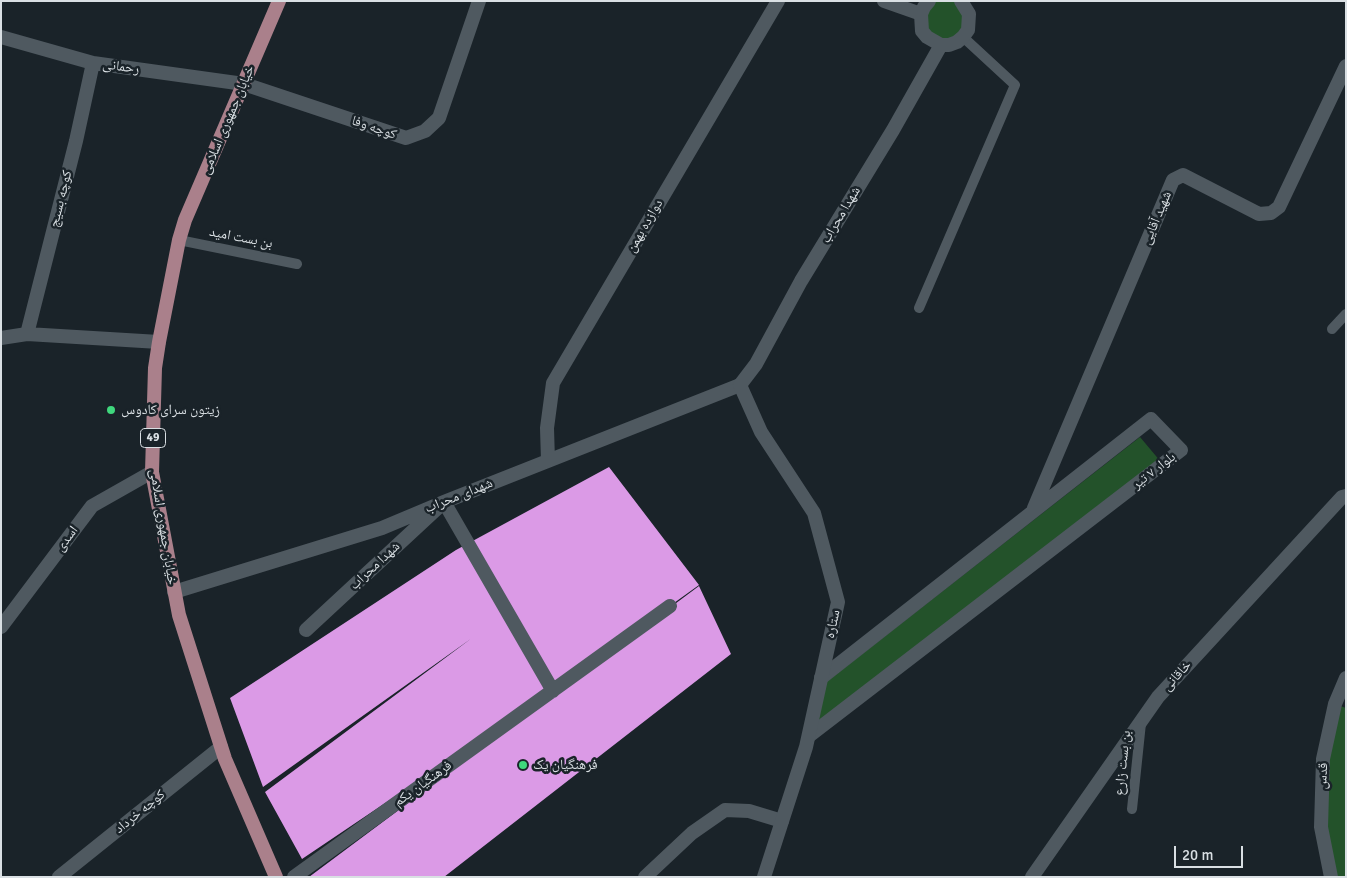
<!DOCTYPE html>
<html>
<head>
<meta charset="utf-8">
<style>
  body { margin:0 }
  #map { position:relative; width:1347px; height:878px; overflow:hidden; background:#1a2329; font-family:Signika,sans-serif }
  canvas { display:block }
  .frame { position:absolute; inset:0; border:2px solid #d9dfe3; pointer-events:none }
  .scale { position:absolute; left:1174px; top:846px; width:69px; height:22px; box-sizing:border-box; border:2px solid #d9dfe3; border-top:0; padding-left:6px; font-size:15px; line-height:18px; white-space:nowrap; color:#d9dfe3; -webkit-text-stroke:4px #1a2329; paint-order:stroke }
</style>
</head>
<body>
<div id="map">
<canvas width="1347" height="878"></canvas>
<div class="frame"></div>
<div class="scale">20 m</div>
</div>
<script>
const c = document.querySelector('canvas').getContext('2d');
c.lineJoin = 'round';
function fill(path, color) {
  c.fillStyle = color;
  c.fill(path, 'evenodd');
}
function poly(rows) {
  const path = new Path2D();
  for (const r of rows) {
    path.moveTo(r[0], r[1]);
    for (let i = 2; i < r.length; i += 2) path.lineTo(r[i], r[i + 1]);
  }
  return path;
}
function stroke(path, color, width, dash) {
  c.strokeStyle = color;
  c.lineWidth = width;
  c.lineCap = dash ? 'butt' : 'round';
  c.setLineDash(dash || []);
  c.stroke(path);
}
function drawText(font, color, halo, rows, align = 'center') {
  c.font = font + ' Signika,"Noto Naskh Arabic",sans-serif';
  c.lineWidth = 5;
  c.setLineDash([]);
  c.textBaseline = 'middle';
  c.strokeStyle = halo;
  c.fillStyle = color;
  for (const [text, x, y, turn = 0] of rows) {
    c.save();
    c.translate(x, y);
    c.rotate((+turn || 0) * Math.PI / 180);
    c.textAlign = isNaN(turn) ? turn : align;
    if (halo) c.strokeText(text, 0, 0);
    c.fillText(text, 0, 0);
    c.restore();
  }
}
fill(poly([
  [930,1,960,1,965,7,963,37,934,42,922,15],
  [1140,437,1161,462,809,736,820,687],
  [1335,704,1346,708,1346,877,1332,877,1321,827]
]), '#23522a');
fill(poly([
  [609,467,699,585,553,690,302,859,265,792,472,638,263,787,230,698,456,550],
  [699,586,731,654,444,877,309,877]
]), '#db9ae6');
stroke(poly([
  [179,240,297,264],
  [919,308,1015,85,963,37],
  [1332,329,1346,314],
  [1132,809,1141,723]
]), '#4f5960', 10);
stroke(poly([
  [1,37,93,63,244,84,406,138,425,131,439,118,479,1],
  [27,334,76,141,93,63],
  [1,338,27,334,159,342],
  [548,461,547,428,553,383,778,1],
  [1034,508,1173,180,1183,175,1259,214,1271,213,1279,207,1346,66],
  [174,592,382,528,444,502,740,385],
  [1,627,92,506,152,472],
  [306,630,444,502,553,691],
  [809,736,1181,450,1151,419,821,678],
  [59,877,221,747],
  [294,877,670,606],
  [645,877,692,833,725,810,749,811,782,821],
  [1032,877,1158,697,1342,497,1346,496]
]), '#4f5960', 14);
stroke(poly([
  [884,1,921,14],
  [929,1,924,7,921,14,922,31,927,37,941,45,949,45,957,42,963,37,968,30,969,14,961,1],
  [764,877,806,747,838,602,814,513,761,432,740,385,756,364,801,281,893,130,941,45],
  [1331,877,1321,827,1323,759,1335,704,1346,678]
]), '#4f5960', 14);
stroke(poly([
  [276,877,225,759,179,615,152,472,155,368,159,342,179,240,185,220,279,1]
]), '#aa808b', 14);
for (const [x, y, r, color] of [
  [111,410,5,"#3fd77d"],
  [523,765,5,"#3fd77d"]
]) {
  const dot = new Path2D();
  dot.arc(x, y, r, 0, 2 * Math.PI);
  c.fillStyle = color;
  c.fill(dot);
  stroke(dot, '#1a2329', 2);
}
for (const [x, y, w] of [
  [153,438,25]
]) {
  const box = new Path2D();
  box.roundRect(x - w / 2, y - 9.5, w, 19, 4);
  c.fillStyle = '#1a2329';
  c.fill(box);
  stroke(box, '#d9dfe3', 1);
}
drawText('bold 12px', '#d9dfe3', null, [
  ["49",153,438]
]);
drawText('14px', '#d9dfe3', '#1a2329', [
  ["رحمانی",121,67,8],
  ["خیابان جمهوری اسلامی",228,120,-67],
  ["کوچه وفا",374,128,19],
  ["کوچه بسیج",61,199,-76],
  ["شهدا محراب",841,215,-59],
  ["شهید آقایی",1157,218,-67],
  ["دوازده بهمن",645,226,-60],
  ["بن بست امید",241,238,11],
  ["بلوار ۷ تیر",1154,471,-38],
  ["شهدای محراب",459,496,-22],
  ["خیابان جمهوری اسلامی",163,527,81],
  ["اسدی",67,539,-53],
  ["شهدا محراب",375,566,-43],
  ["ستاره",833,624,-78],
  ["خاقانی",1177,676,-47],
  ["بن بست زارع",1123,763,-84],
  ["قدس",1323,776,-87],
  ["فرهنگیان یکم",423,784,-36],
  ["کوچه خرداد",140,812,-39]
]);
drawText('14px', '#d9dfe3', '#1a2329', [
  ["زیتون سرای کادوس",121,410],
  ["فرهنگیان یک",533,765]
], 'left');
</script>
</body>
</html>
